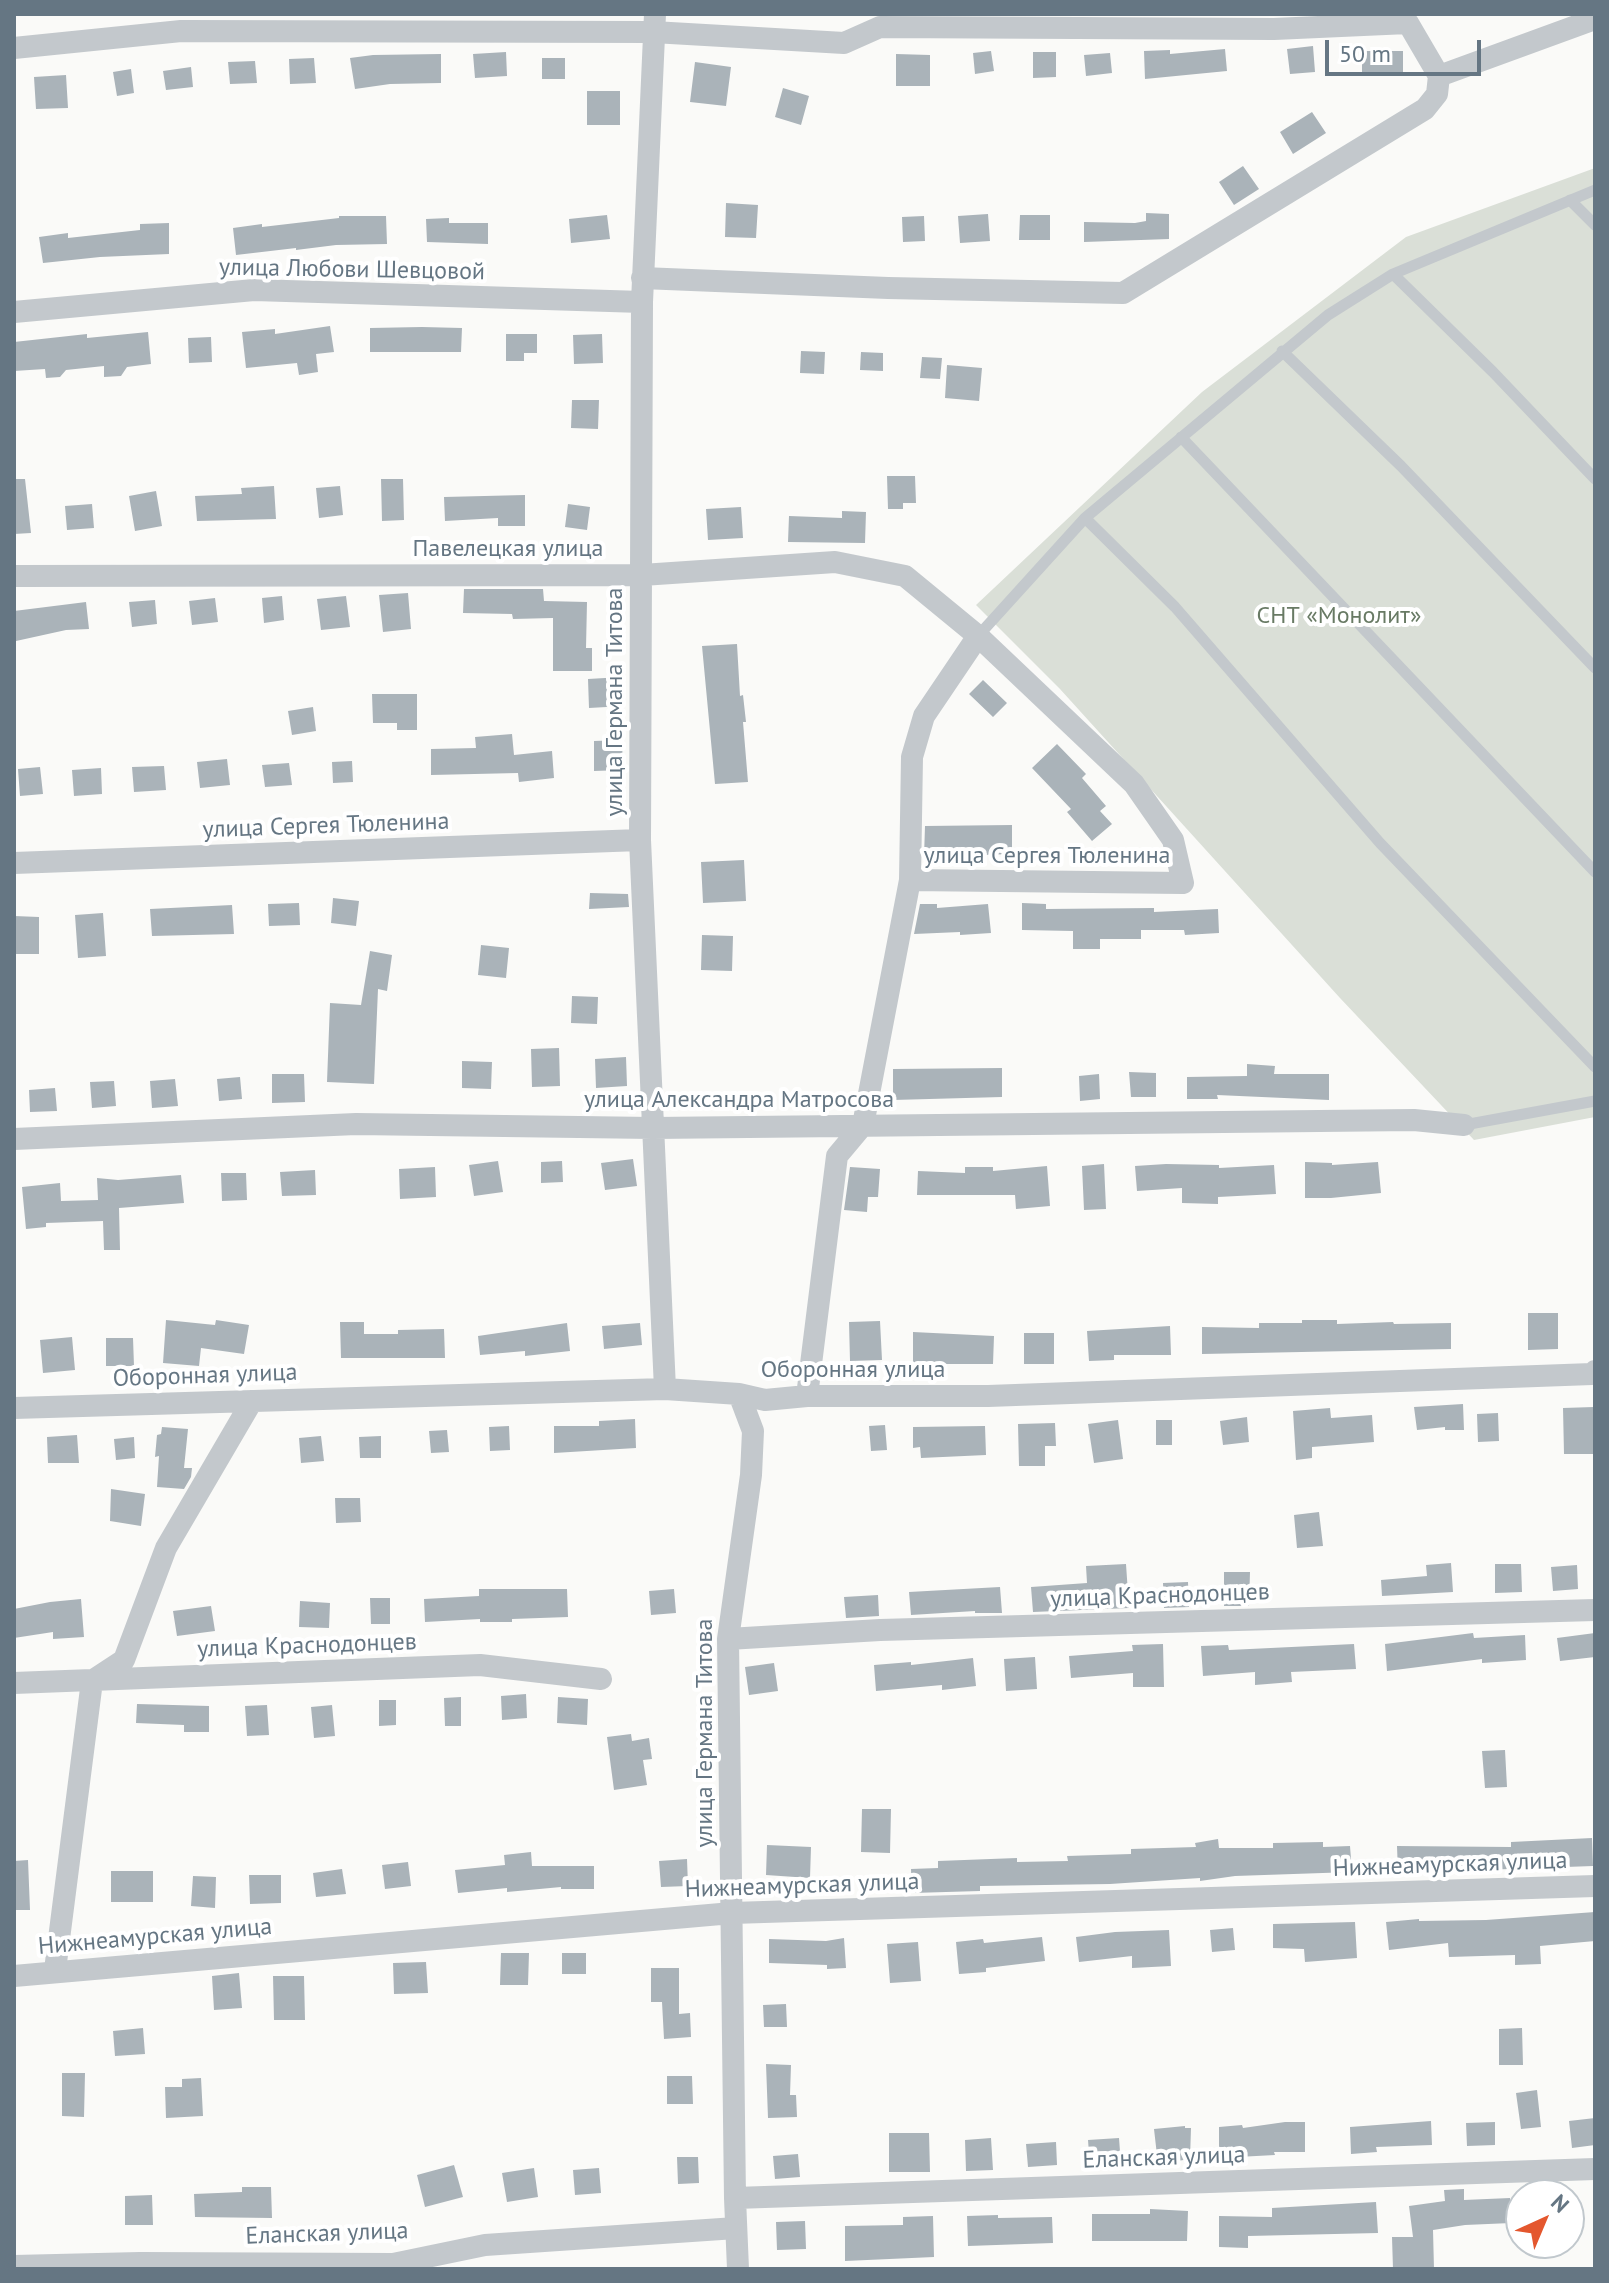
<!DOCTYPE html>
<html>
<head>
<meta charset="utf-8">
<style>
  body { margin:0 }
  #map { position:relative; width:1609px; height:2283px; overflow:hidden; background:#fafaf8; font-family:"PT Sans",sans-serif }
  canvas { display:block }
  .frame { position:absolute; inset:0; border:16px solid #657683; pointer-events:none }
  .north { position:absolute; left:1505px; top:2179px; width:80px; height:80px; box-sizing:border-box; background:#fff; border:2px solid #c1c8cd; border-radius:50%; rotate:44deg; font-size:22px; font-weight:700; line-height:32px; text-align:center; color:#657683 }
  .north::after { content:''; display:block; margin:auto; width:28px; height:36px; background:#e4572e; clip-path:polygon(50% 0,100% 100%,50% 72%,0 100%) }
  .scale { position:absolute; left:1325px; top:40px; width:156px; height:36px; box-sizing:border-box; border:4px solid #657683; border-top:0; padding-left:10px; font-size:24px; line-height:28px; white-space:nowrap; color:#657683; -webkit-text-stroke:6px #fff; paint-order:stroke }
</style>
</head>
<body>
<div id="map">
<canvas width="1609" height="2283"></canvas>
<div class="frame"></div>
<div class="north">N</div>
<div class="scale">50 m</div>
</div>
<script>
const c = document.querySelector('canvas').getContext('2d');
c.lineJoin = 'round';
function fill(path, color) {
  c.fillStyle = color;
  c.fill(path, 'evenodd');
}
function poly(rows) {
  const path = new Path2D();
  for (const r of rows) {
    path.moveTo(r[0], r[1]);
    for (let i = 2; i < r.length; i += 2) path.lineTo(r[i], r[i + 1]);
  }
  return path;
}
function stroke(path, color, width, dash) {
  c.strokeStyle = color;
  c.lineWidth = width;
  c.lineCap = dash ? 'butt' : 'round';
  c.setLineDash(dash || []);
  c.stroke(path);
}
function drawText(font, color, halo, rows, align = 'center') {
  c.font = font + ' "PT Sans",sans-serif';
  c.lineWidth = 8;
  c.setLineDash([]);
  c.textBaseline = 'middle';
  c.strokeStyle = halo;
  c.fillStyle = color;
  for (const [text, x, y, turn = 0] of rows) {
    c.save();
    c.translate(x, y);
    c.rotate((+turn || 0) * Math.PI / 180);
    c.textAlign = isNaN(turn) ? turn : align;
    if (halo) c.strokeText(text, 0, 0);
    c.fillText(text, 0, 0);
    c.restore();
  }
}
fill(poly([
  [1595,168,1595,1117,1474,1140,1340,998,1060,689,976,605,1202,392,1406,237]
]), '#dadfd7');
fill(poly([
  [1313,46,1315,72,1290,74,1287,49],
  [1225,49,1227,71,1145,79,1144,51,1170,50,1170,54],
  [991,51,994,71,975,74,973,53],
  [1362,51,1403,51,1403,73,1362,73],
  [506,52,507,76,475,78,473,54],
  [1033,52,1056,52,1056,77,1033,78],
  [1110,53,1112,73,1086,76,1084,55],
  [441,54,441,83,390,84,355,89,350,58,373,55],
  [896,54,930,55,930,86,896,86],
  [314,58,316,83,290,84,289,59],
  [542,58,565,58,565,79,542,79],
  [255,61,257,83,230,84,228,62],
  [695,62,731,67,726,106,690,102],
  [191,67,193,87,166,90,163,71],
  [131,69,134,93,117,96,113,72],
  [66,75,68,108,36,109,34,77],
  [783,88,809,96,801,125,775,117],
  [587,91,620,91,620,125,587,125],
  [1312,112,1326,133,1293,154,1280,132],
  [1243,166,1259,189,1234,205,1219,182],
  [726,203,758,205,756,238,725,237],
  [1146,213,1169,214,1169,239,1084,242,1084,222,1135,223,1146,221],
  [988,214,990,241,960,243,958,216],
  [607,215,610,239,571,243,569,219],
  [1020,215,1050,215,1050,240,1019,240],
  [339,216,386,216,387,244,336,245,296,250,296,248,236,255,233,228,262,224,262,227,339,218],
  [924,216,925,241,903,242,902,217],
  [449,218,449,223,488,223,488,244,427,242,426,219],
  [169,223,169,254,100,257,43,263,39,237,68,233,68,238,140,230,140,224],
  [330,326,334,352,316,354,318,372,299,375,297,363,246,368,242,332,275,329,275,334],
  [422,327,462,328,461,352,370,352,370,328],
  [148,332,151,364,127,367,121,376,104,377,104,366,66,370,60,377,46,378,45,369,14,371,14,342,87,334,87,338],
  [506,334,537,334,537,353,524,353,524,361,506,361],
  [602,334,603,363,574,364,573,335],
  [211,337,212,362,189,363,188,338],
  [801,351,825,352,824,374,800,373],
  [861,352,883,353,883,371,860,370],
  [922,357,942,358,940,379,920,378],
  [947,365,982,368,979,401,945,398],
  [572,400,599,400,598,429,571,428],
  [887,476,915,476,916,503,903,503,903,509,888,509],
  [14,479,25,479,31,533,14,534],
  [381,479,403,479,404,520,382,521],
  [274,486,276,519,197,521,195,496,242,494,241,488],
  [340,486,343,515,319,518,316,488],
  [156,491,162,526,135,531,129,496],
  [525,495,525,526,498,526,498,518,445,521,444,497],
  [92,504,94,528,67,530,65,506],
  [568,504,590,507,587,530,565,527],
  [741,507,743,538,708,540,706,509],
  [842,511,866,512,865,543,788,542,789,516,842,518],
  [464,589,543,589,544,601,587,602,586,648,592,648,592,671,553,671,553,618,513,619,512,614,463,613],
  [408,593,411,629,383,632,379,595],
  [282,596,284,620,264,623,262,598],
  [346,596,350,627,321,630,317,599],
  [215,598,218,622,192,625,189,601],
  [155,600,157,624,132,627,129,602],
  [86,602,89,629,66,630,16,641,14,611],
  [737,644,740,696,743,695,746,722,743,722,748,782,715,784,702,646],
  [622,677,624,706,589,708,588,679],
  [983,680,1007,703,993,717,969,694],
  [372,694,417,694,417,730,397,730,397,723,373,723],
  [313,707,316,731,292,735,288,711],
  [512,734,514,755,552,751,554,778,519,782,518,773,431,775,431,749,476,748,475,737],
  [622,740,623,770,594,771,594,741],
  [1057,744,1086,774,1082,778,1106,806,1100,811,1112,824,1092,841,1067,812,1071,809,1032,768],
  [227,759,230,785,200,788,197,762],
  [352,761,353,782,333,783,332,762],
  [289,763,292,785,265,787,262,765],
  [164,766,166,790,134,792,132,767],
  [40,767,43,794,20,796,18,769],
  [101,768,102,794,74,796,72,770],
  [1012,825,1012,854,924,857,925,826],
  [744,860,746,901,703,903,701,862],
  [590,893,628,894,629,907,589,909],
  [333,898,359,901,356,926,331,923],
  [299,903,300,925,269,926,268,904],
  [1022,903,1046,904,1046,909,1154,908,1154,912,1218,909,1219,933,1185,935,1184,930,1141,930,1141,939,1100,939,1100,949,1073,949,1073,931,1022,930],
  [920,904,937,904,937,908,988,904,991,933,960,935,960,932,914,934],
  [232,905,234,934,152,936,150,909],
  [103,913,106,956,78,958,75,915],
  [14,916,39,917,39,954,14,954],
  [702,935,733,936,732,971,701,970],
  [481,945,509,948,506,978,478,975],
  [370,951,392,955,387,991,378,989,374,1084,327,1082,330,1003,361,1005],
  [572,996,598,997,597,1024,571,1023],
  [559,1048,560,1086,532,1087,531,1049],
  [626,1057,627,1086,596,1088,595,1059],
  [462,1061,492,1062,491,1089,462,1088],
  [1247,1064,1275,1066,1274,1074,1329,1074,1329,1100,1217,1095,1218,1099,1187,1099,1187,1077,1247,1076],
  [1002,1068,1002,1097,893,1100,893,1069],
  [1129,1072,1156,1073,1156,1097,1131,1097],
  [272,1074,304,1074,305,1102,272,1103],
  [1099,1074,1100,1099,1080,1101,1079,1076],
  [240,1077,242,1099,219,1101,217,1079],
  [175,1079,178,1106,152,1108,150,1081],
  [114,1081,116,1106,92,1108,90,1082],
  [55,1088,57,1111,30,1112,29,1090],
  [633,1159,637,1186,605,1190,601,1163],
  [498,1161,503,1192,474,1196,469,1165],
  [562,1161,563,1182,541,1183,541,1162],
  [1305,1162,1332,1163,1332,1165,1378,1162,1381,1193,1331,1198,1305,1198],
  [1104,1164,1106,1209,1084,1210,1082,1166],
  [1166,1164,1219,1165,1219,1168,1274,1165,1276,1194,1218,1197,1218,1204,1182,1203,1182,1188,1137,1191,1135,1166],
  [1047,1166,1050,1206,1016,1209,1015,1195,917,1195,918,1171,965,1173,965,1167,993,1167,993,1171],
  [435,1167,436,1197,400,1199,399,1169],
  [850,1167,880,1169,878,1197,868,1197,867,1212,844,1210],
  [315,1170,316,1195,282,1196,280,1172],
  [221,1173,246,1173,247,1200,222,1201],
  [181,1175,184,1203,119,1208,120,1250,104,1250,103,1221,46,1223,46,1227,26,1229,22,1187,60,1183,61,1201,98,1200,97,1178,118,1180],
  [1528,1313,1558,1313,1558,1349,1528,1350],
  [166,1320,215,1325,216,1320,249,1325,244,1354,201,1348,199,1366,163,1363],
  [1302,1320,1337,1320,1337,1324,1393,1322,1394,1324,1451,1323,1451,1349,1202,1354,1202,1327,1259,1328,1259,1323,1302,1323],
  [880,1321,882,1360,850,1361,849,1322],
  [340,1322,364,1322,364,1334,398,1334,398,1330,444,1329,445,1358,341,1358],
  [567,1323,570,1351,525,1356,525,1351,480,1355,478,1336],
  [640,1323,642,1345,604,1349,602,1326],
  [1170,1326,1171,1355,1114,1355,1114,1360,1089,1361,1087,1331],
  [913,1332,994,1336,993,1364,913,1364],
  [1024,1333,1054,1333,1054,1364,1024,1364],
  [72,1337,75,1370,43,1373,40,1340],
  [106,1338,133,1338,134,1366,106,1366],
  [1463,1404,1464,1430,1445,1430,1445,1427,1417,1430,1414,1407],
  [1594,1407,1595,1454,1564,1454,1563,1408],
  [1330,1408,1331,1418,1372,1415,1374,1442,1312,1447,1312,1458,1296,1460,1293,1411],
  [1498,1413,1499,1441,1478,1442,1477,1414],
  [1247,1417,1249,1442,1223,1445,1220,1421],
  [635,1419,636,1448,554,1453,554,1426,599,1426,599,1421],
  [1118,1420,1123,1459,1094,1463,1088,1424],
  [1156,1420,1172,1420,1172,1445,1156,1445],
  [1055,1423,1056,1446,1045,1446,1045,1466,1019,1466,1018,1424],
  [885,1425,887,1450,871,1451,869,1426],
  [509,1426,510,1450,490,1451,489,1427],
  [985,1426,986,1455,921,1458,920,1447,913,1448,913,1427],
  [162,1427,188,1429,184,1468,192,1468,191,1477,184,1489,157,1487,159,1456,155,1457,157,1435,161,1434],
  [447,1430,449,1452,431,1453,429,1431],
  [77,1435,79,1463,48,1463,47,1437],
  [321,1436,324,1461,301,1463,299,1438],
  [381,1436,381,1458,360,1458,359,1437],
  [134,1437,135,1458,116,1460,114,1439],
  [111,1489,145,1494,141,1526,110,1521],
  [335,1498,360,1498,361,1522,336,1523],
  [1319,1512,1323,1546,1297,1548,1294,1515],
  [1451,1563,1453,1592,1382,1596,1381,1580,1427,1576,1426,1565],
  [1126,1564,1129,1608,1033,1612,1031,1587,1087,1583,1086,1566],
  [1495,1564,1521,1564,1522,1592,1495,1593],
  [1577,1565,1578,1589,1553,1591,1551,1567],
  [1224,1572,1250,1572,1249,1606,1224,1606],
  [1188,1582,1189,1607,1164,1608,1163,1583],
  [1000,1587,1002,1613,975,1613,975,1611,911,1615,909,1592],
  [479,1589,567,1589,568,1617,512,1619,512,1622,480,1622,480,1619,425,1622,424,1599,479,1596],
  [674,1589,676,1613,651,1615,649,1591],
  [878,1595,879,1616,846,1618,844,1597],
  [370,1598,390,1598,390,1624,371,1624],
  [81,1599,84,1637,53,1639,53,1632,14,1638,14,1609,50,1602],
  [300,1601,330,1603,329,1628,299,1627],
  [211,1606,215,1631,177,1636,173,1611],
  [1473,1633,1474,1638,1525,1635,1526,1660,1482,1663,1482,1659,1387,1671,1385,1644],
  [1595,1633,1595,1657,1560,1661,1557,1638],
  [1163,1644,1164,1687,1133,1687,1133,1673,1071,1678,1069,1656,1133,1651,1132,1645],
  [1354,1644,1356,1669,1291,1672,1292,1682,1255,1685,1255,1672,1203,1676,1201,1646,1228,1645,1229,1650],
  [1035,1657,1037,1689,1006,1691,1004,1659],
  [973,1658,976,1686,942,1690,942,1685,876,1691,874,1665,911,1662,911,1665],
  [774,1663,778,1691,749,1695,745,1667],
  [526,1694,527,1718,502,1720,501,1696],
  [461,1697,461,1726,445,1726,444,1698],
  [558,1697,588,1699,587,1725,557,1723],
  [379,1700,396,1700,396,1725,379,1726],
  [137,1704,209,1706,209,1732,184,1732,184,1725,136,1723],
  [267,1705,269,1735,247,1736,245,1706],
  [332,1705,335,1736,314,1738,311,1707],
  [631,1734,632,1741,649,1738,652,1759,643,1760,647,1785,614,1790,607,1737],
  [1505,1750,1507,1787,1485,1788,1482,1751],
  [862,1809,891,1809,890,1853,861,1852],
  [1592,1838,1593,1866,1398,1873,1397,1846,1511,1847,1511,1842],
  [1218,1839,1219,1848,1273,1848,1273,1843,1323,1842,1323,1847,1350,1846,1352,1872,1235,1876,1200,1881,1200,1878,1110,1884,980,1886,980,1891,912,1893,911,1869,938,1868,938,1861,1017,1858,1017,1862,1068,1861,1067,1856,1131,1854,1131,1849,1196,1847,1195,1843],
  [767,1845,811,1847,810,1878,766,1875],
  [531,1852,532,1866,594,1866,594,1889,561,1889,561,1887,507,1892,507,1888,458,1893,455,1870,505,1865,504,1855],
  [687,1859,688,1886,661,1887,659,1861],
  [28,1860,30,1910,14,1910,14,1861],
  [408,1862,411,1886,385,1889,382,1865],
  [342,1869,346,1894,316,1897,313,1873],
  [111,1871,153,1871,153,1902,111,1902],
  [249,1875,281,1875,281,1903,250,1904],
  [193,1876,216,1877,215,1908,191,1906],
  [1595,1912,1595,1941,1540,1946,1541,1964,1515,1965,1515,1955,1449,1957,1448,1943,1389,1950,1386,1922,1419,1919,1419,1921,1486,1920],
  [1355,1922,1357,1958,1305,1962,1304,1949,1273,1948,1273,1924],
  [1233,1928,1235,1950,1212,1952,1210,1930],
  [1169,1930,1171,1966,1132,1968,1132,1956,1079,1962,1076,1937,1115,1932],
  [1042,1937,1045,1961,986,1968,986,1972,959,1974,956,1942,983,1939,984,1943],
  [844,1938,846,1968,827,1969,827,1965,769,1963,769,1939,826,1941],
  [918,1942,921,1981,890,1983,887,1944],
  [501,1953,529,1953,528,1985,500,1985],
  [562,1953,586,1953,586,1974,562,1974],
  [426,1962,428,1993,394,1994,393,1963],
  [651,1968,679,1968,679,2014,690,2013,691,2037,664,2039,662,2002,651,2002],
  [239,1973,242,2008,214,2010,212,1976],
  [273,1976,304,1976,305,2020,274,2020],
  [786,2004,787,2027,764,2027,763,2005],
  [143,2028,145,2054,115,2056,113,2031],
  [1522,2028,1523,2065,1499,2065,1499,2029],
  [766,2064,791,2065,790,2095,796,2095,797,2117,768,2118],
  [62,2073,85,2073,84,2117,62,2116],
  [667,2076,692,2076,693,2104,667,2104],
  [201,2078,203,2116,166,2118,165,2087,182,2087,182,2079],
  [1537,2090,1541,2127,1521,2129,1516,2093],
  [1595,2118,1595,2145,1572,2148,1569,2121],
  [1431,2121,1432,2145,1376,2147,1377,2152,1351,2154,1350,2127],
  [1285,2122,1305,2122,1305,2152,1274,2152,1275,2155,1219,2158,1219,2127,1242,2125,1243,2128],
  [1495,2122,1495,2145,1467,2146,1466,2123],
  [1185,2126,1185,2128,1191,2128,1190,2159,1158,2164,1154,2129],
  [889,2133,929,2133,930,2172,889,2172],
  [991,2138,993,2170,966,2171,965,2140],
  [1119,2138,1121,2165,1090,2167,1088,2140],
  [1056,2142,1057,2165,1028,2167,1026,2144],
  [798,2154,800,2177,775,2179,773,2156],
  [677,2157,698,2157,699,2183,678,2184],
  [454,2165,463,2197,425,2207,417,2175],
  [534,2168,538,2197,507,2202,502,2173],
  [599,2168,601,2193,575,2195,573,2170],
  [242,2187,271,2187,272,2218,195,2217,194,2194,242,2192],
  [1464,2189,1464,2200,1510,2198,1511,2223,1465,2225,1433,2230,1434,2269,1393,2269,1392,2237,1413,2237,1409,2206,1445,2201,1444,2190],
  [152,2195,153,2225,125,2225,125,2196],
  [1376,2202,1378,2233,1248,2236,1248,2248,1219,2247,1219,2216,1272,2217,1272,2208],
  [1150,2209,1188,2211,1187,2241,1092,2241,1092,2214,1150,2214],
  [998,2215,998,2218,1052,2217,1053,2243,968,2246,967,2216],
  [933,2216,934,2257,845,2261,845,2226,903,2225,903,2217],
  [805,2221,806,2249,777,2250,776,2222]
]), '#aab3b9');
stroke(poly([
  [1570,200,1595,225],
  [1393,274,1493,372,1595,479],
  [1282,351,1401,466,1595,668],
  [1181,437,1595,872],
  [1085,518,1175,607,1380,843,1595,1067],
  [978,636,1085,518,1328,315,1393,274,1595,190],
  [1464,1125,1595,1101]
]), '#c3c8cc', 11);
stroke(poly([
  [655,14,642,302,640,840,665,1389],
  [14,48,181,31,653,32,844,43,880,27,1274,29,1408,23,1439,76],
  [642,278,888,288,1123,293,1425,109,1437,94,1439,76,1595,19],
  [14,312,254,290,642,302],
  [14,576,642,575,835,562,905,576,978,636,1134,784,1173,840,1183,883,910,880],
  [14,863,640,840],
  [14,1139,356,1124,653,1128,1414,1120,1464,1125],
  [807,1396,837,1156,863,1125,910,880,912,757,924,716,978,636],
  [14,1408,665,1389,739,1394,765,1400,807,1396,988,1396,1592,1374,1595,1371],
  [728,1639,880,1630,1595,1610],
  [14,1683,480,1665,601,1679],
  [55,1970,92,1681,124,1660,166,1548,252,1401],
  [14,1976,732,1913,1595,1886],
  [735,2198,1595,2169],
  [14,2266,140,2263,393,2264,485,2245,736,2228],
  [738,2269,735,2198,728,1639,751,1475,753,1431,739,1394]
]), '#c3c8cc', 22);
drawText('24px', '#657683', '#fff', [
  ["улица Любови Шевцовой",352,270,1],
  ["Павелецкая улица",508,549],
  ["улица Германа Титова",615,702,-90],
  ["улица Сергея Тюленина",326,826,-2],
  ["улица Сергея Тюленина",1047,856],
  ["улица Александра Матросова",739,1100],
  ["Оборонная улица",853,1370],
  ["Оборонная улица",205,1376,-2],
  ["улица Краснодонцев",1160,1596,-2],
  ["улица Краснодонцев",307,1646,-2],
  ["улица Германа Титова",705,1733,-90],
  ["Нижнеамурская улица",1450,1865,-2],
  ["Нижнеамурская улица",802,1886,-2],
  ["Нижнеамурская улица",155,1937,-5],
  ["Еланская улица",1164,2158,-2],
  ["Еланская улица",327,2234,-2]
]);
drawText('24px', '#687a64', '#fff', [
  ["СНТ «Монолит»",1339,616]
]);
</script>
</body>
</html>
